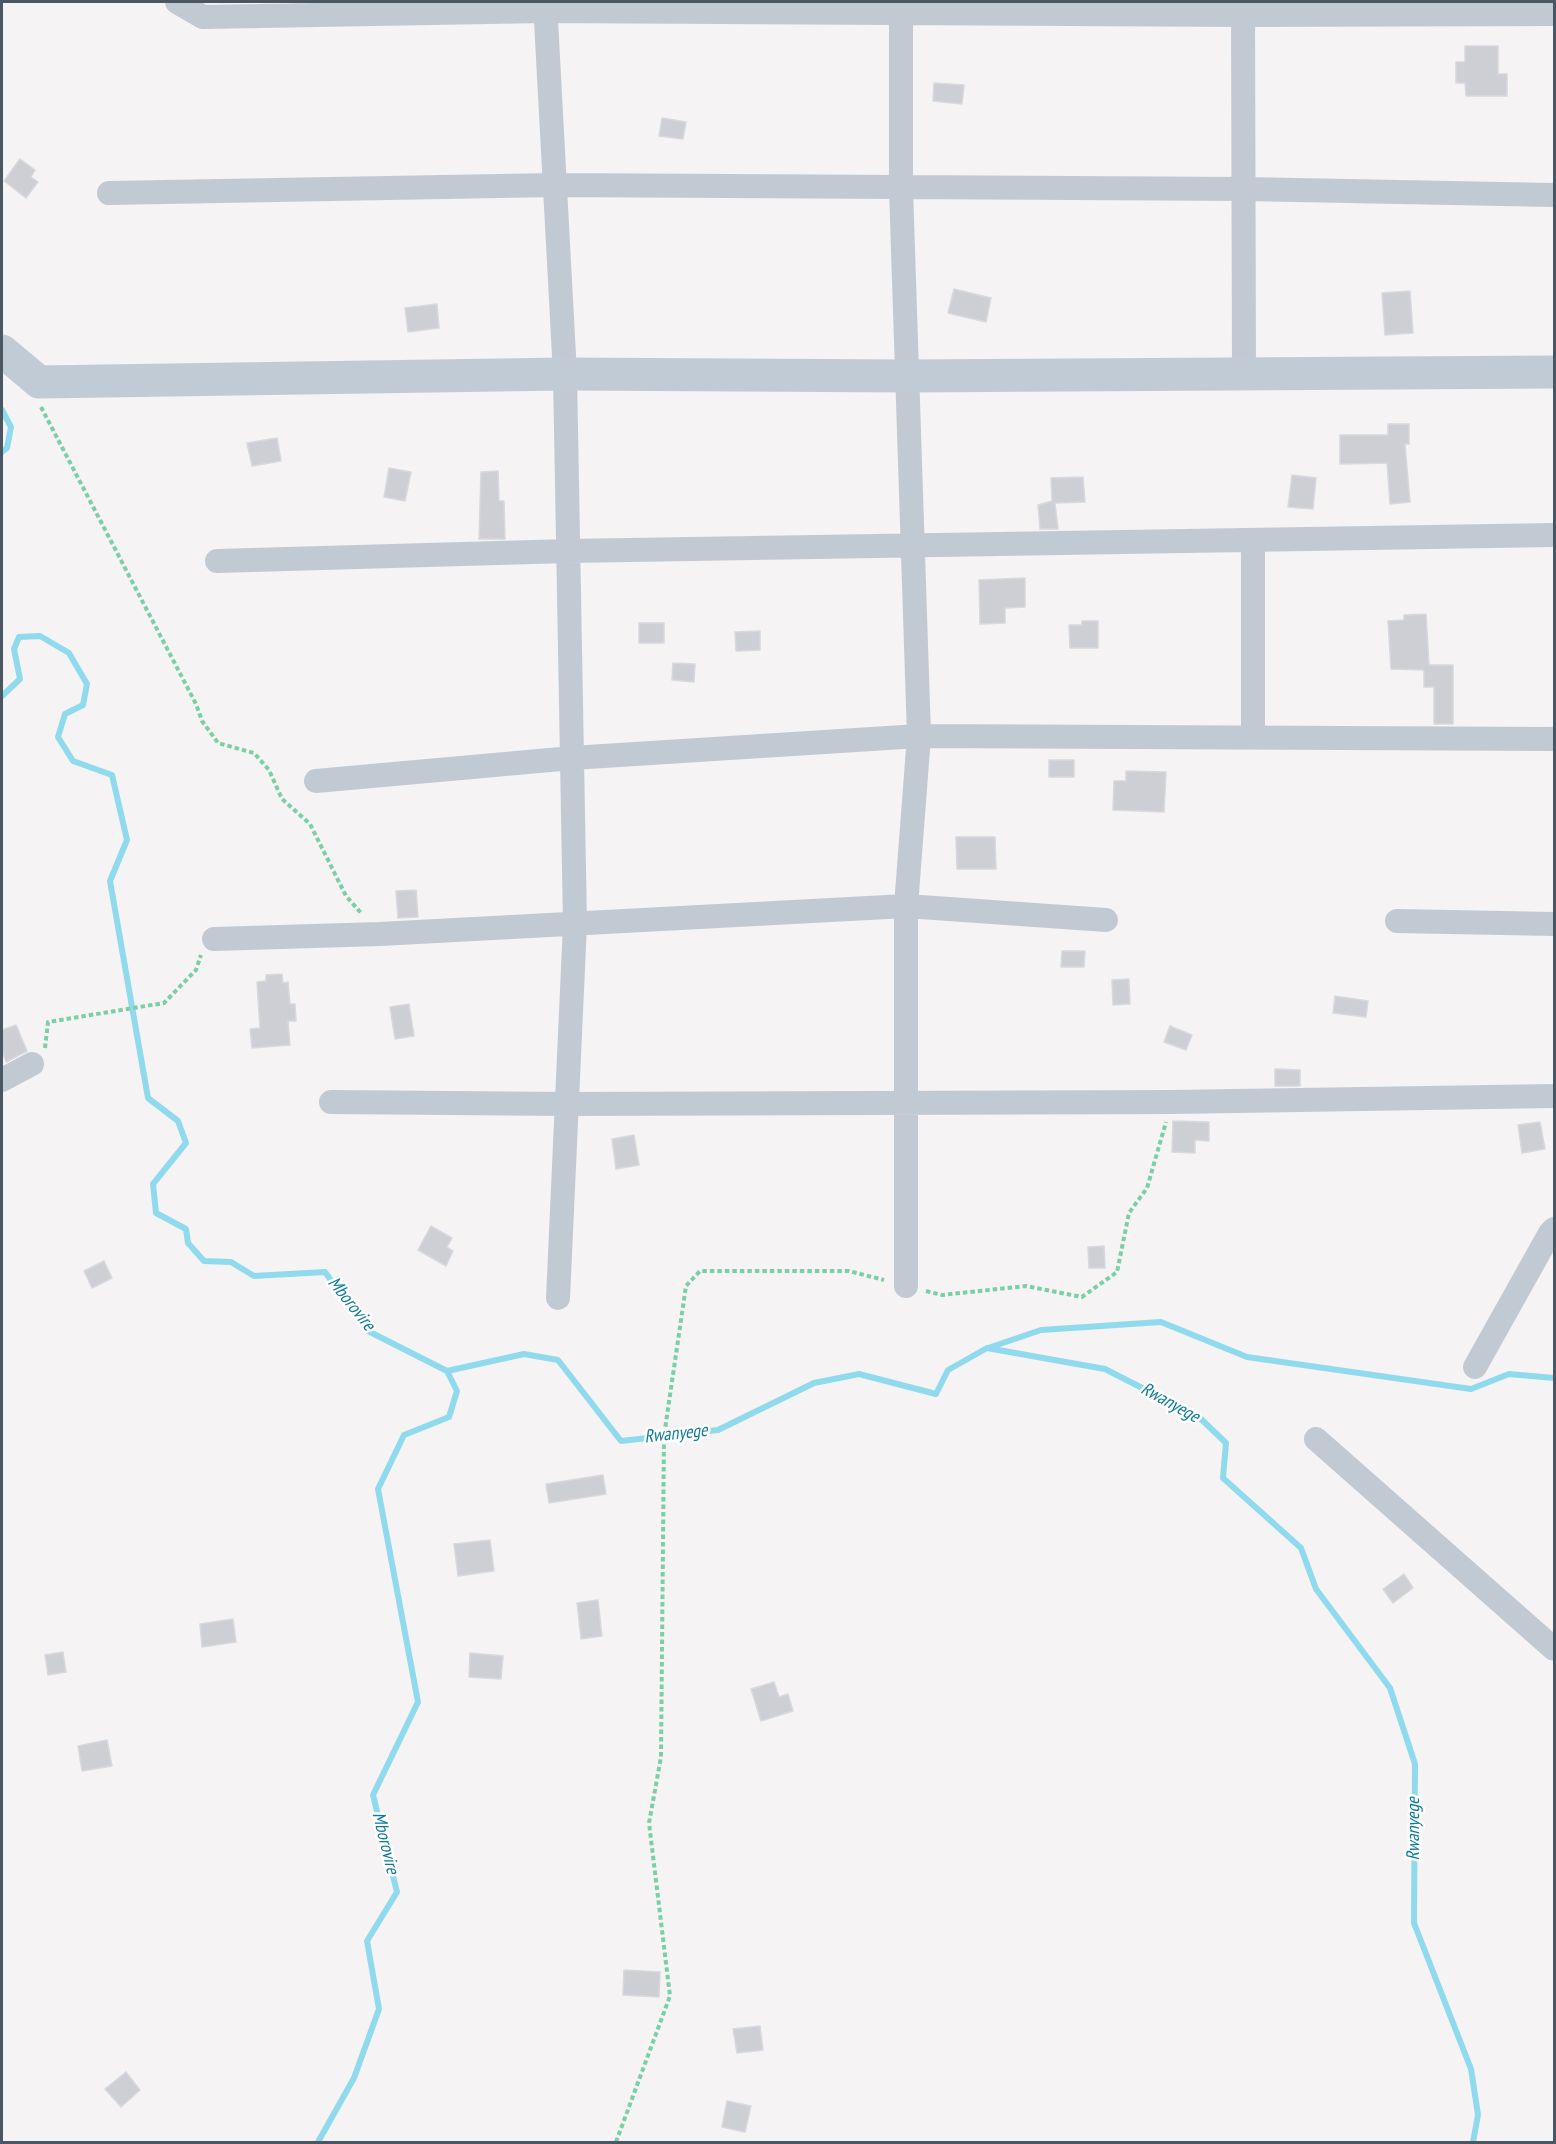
<!DOCTYPE html>
<html>
<head>
<meta charset="utf-8">
<style>
  body { margin:0 }
  #map { position:relative; width:1556px; height:2144px; overflow:hidden; background:#f5f3f3; font-family:"PT Sans Narrow",sans-serif }
  canvas { display:block }
  .frame { position:absolute; inset:0; border:3px solid #4a5661; pointer-events:none }
</style>
</head>
<body>
<div id="map">
<canvas width="1556" height="2144"></canvas>
<div class="frame"></div>
</div>
<script>
const c = document.querySelector('canvas').getContext('2d');
c.lineJoin = 'round';
function poly(rows) {
  const path = new Path2D();
  for (const r of rows) {
    path.moveTo(r[0], r[1]);
    for (let i = 2; i < r.length; i += 2) path.lineTo(r[i], r[i + 1]);
  }
  return path;
}
function stroke(path, color, width, dash) {
  c.strokeStyle = color;
  c.lineWidth = width;
  c.lineCap = dash ? 'butt' : 'round';
  c.setLineDash(dash || []);
  c.stroke(path);
}
function fill(path, color) {
  c.fillStyle = color;
  c.fill(path, 'evenodd');
}
function drawText(font, color, halo, rows, align = 'center') {
  c.font = font + ' "PT Sans Narrow",sans-serif';
  c.lineWidth = 5;
  c.setLineDash([]);
  c.textBaseline = 'middle';
  c.strokeStyle = halo;
  c.fillStyle = color;
  for (const [text, x, y, turn = 0] of rows) {
    c.save();
    c.translate(x, y);
    c.rotate((+turn || 0) * Math.PI / 180);
    c.textAlign = isNaN(turn) ? turn : align;
    if (halo) c.strokeText(text, 0, 0);
    c.fillText(text, 0, 0);
    c.restore();
  }
}
stroke(poly([
  [2,410,11,427,7,448,2,452],
  [2,696,20,679,14,649,19,637,40,636,69,653,87,684,83,705,65,714,58,737,73,761,112,775,127,840,110,881,148,1098,178,1121,186,1143,153,1184,156,1213,186,1229,188,1243,204,1261,231,1262,254,1276,325,1272,368,1331,447,1371,457,1391,449,1417,404,1435,378,1489,418,1702,373,1795,397,1892,367,1941,379,2009,354,2078,318,2142],
  [988,1348,1041,1330,1161,1322,1247,1357,1471,1389,1509,1374,1554,1378],
  [447,1371,524,1354,558,1360,621,1441,718,1430,814,1383,859,1374,936,1394,948,1370,987,1348,1105,1369,1199,1417,1226,1443,1223,1478,1301,1548,1316,1589,1390,1688,1415,1764,1414,1923,1471,2069,1478,2115,1473,2142]
]), '#90daee', 6);
const building = poly([
  [1465,46,1498,46,1498,74,1507,74,1507,96,1466,96,1465,83,1456,83,1456,62,1465,62,1465,46],
  [934,83,964,85,962,104,933,101,934,83],
  [662,118,686,122,683,139,659,136,662,118],
  [20,159,35,170,31,177,38,182,26,198,4,181,20,159],
  [954,289,991,298,986,322,948,313,954,289],
  [1410,291,1413,333,1385,335,1382,293,1410,291],
  [437,304,439,328,408,332,405,308,437,304],
  [1388,424,1409,424,1409,444,1405,444,1410,502,1390,504,1387,463,1340,464,1340,435,1388,435,1388,424],
  [277,438,281,461,252,466,247,443,277,438],
  [389,468,411,472,405,501,384,497,389,468],
  [498,471,499,501,504,501,505,539,479,539,481,472,498,471],
  [1292,475,1316,478,1313,509,1288,507,1292,475],
  [1083,477,1085,502,1055,503,1058,529,1040,529,1038,505,1052,501,1051,478,1083,477],
  [1025,578,1025,607,1005,608,1005,623,980,624,979,580,1025,578],
  [1426,614,1429,665,1453,665,1453,724,1434,724,1434,687,1424,687,1424,670,1391,669,1388,621,1404,620,1404,615,1426,614],
  [1082,621,1098,621,1098,648,1070,648,1069,625,1082,625,1082,621],
  [639,623,664,623,664,643,639,643,639,623],
  [760,631,760,650,736,651,735,632,760,631],
  [673,663,695,664,694,682,672,680,673,663],
  [1049,760,1074,760,1074,777,1049,777,1049,760],
  [1126,771,1166,772,1164,812,1113,810,1114,781,1126,781,1126,771],
  [956,837,995,837,996,869,957,869,956,837],
  [416,890,418,917,398,918,396,891,416,890],
  [1062,951,1085,951,1084,967,1061,967,1062,951],
  [282,974,283,983,288,982,290,1004,295,1004,296,1021,288,1021,290,1045,252,1048,250,1029,260,1028,257,982,266,981,266,975,282,974],
  [1129,979,1130,1004,1113,1005,1112,980,1129,979],
  [1335,996,1368,1001,1366,1017,1333,1013,1335,996],
  [409,1004,414,1036,395,1039,390,1007,409,1004],
  [16,1025,27,1051,6,1062,2,1050,2,1030,16,1025],
  [1170,1026,1192,1035,1186,1050,1164,1042,1170,1026],
  [1275,1069,1300,1070,1300,1086,1275,1086,1275,1069],
  [1173,1121,1209,1122,1209,1141,1195,1140,1195,1153,1172,1152,1173,1121],
  [1540,1122,1545,1149,1522,1153,1518,1125,1540,1122],
  [634,1135,639,1165,616,1169,612,1139,634,1135],
  [431,1226,452,1238,447,1247,453,1251,446,1266,418,1250,431,1226],
  [1104,1246,1105,1268,1089,1268,1088,1247,1104,1246],
  [104,1261,112,1278,92,1288,84,1271,104,1261],
  [603,1475,606,1494,549,1503,546,1484,603,1475],
  [490,1540,494,1571,458,1576,454,1544,490,1540],
  [1404,1574,1413,1588,1393,1603,1383,1589,1404,1574],
  [598,1600,602,1636,581,1639,577,1603,598,1600],
  [233,1619,236,1642,202,1647,200,1624,233,1619],
  [63,1652,66,1672,48,1675,45,1655,63,1652],
  [470,1653,503,1656,501,1679,469,1677,470,1653],
  [774,1682,779,1697,788,1694,793,1711,761,1721,751,1689,774,1682],
  [107,1740,112,1766,82,1771,78,1746,107,1740],
  [624,1970,660,1972,659,1997,623,1995,624,1970],
  [760,2026,763,2050,737,2053,733,2029,760,2026],
  [126,2072,140,2090,121,2107,105,2089,126,2072],
  [727,2101,751,2106,745,2132,722,2127,727,2101]
]);
fill(building, '#cdcfd5');
stroke(building, '#d7d9de', 1.5);
stroke(poly([
  [41,407,196,704,202,721,218,743,254,753,269,770,282,799,310,824,346,896,361,913],
  [45,1048,48,1022,164,1003,196,970,201,955],
  [926,1291,942,1295,1026,1286,1082,1297,1117,1272,1129,1213,1147,1188,1166,1122],
  [616,2142,670,1996,649,1823,661,1757,664,1436,686,1286,700,1271,849,1271,884,1280]
]), '#7ad0a6', 4, [4.5, 3]);
stroke(poly([
  [177,2,203,17,545,11,1243,15,1554,14],
  [545,2,565,374,575,924,558,1298],
  [901,2,901,189,919,736,906,906,906,1286],
  [1243,2,1244,373],
  [109,193,555,185,1244,189,1554,195],
  [1253,540,1253,737],
  [217,561,568,551,1554,535],
  [316,781,572,758,919,736,1554,739],
  [1397,921,1554,924],
  [214,939,380,934,906,906,1106,920],
  [2,1080,32,1064],
  [331,1102,568,1104,1172,1102,1554,1096],
  [1475,1367,1550,1233,1554,1229],
  [1316,1439,1554,1649]
]), '#c1cad2', 24);
stroke(poly([
  [2,351,39,382,565,374,907,376,1554,372]
]), '#c1cbd6', 33);
drawText('italic 18px', '#0c7c9b', '#fff', [
  ["Mborovire",351,1304,51],
  ["Rwanyege",1170,1403,29],
  ["Rwanyege",676,1434,-6],
  ["Rwanyege",1414,1829,-90],
  ["Mborovire",385,1843,76]
]);
</script>
</body>
</html>
